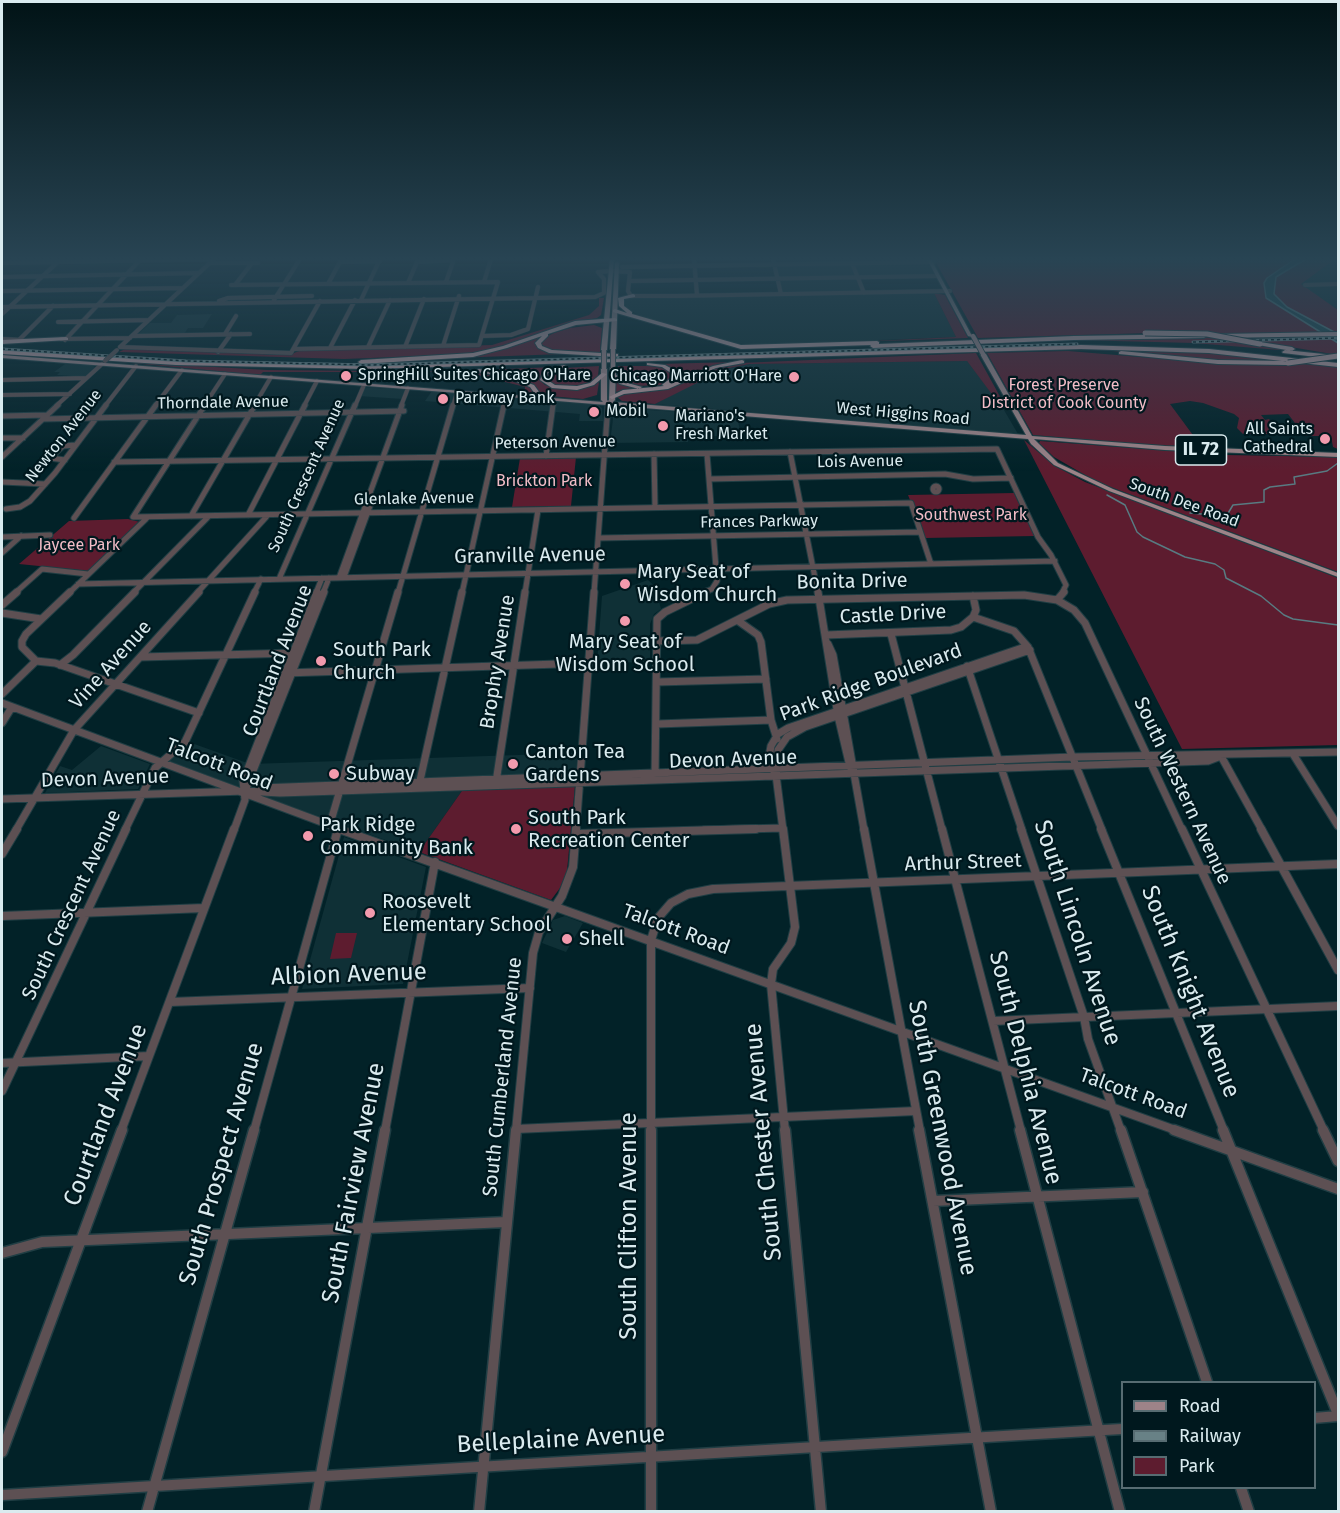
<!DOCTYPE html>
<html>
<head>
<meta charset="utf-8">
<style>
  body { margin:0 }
  #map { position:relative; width:1340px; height:1513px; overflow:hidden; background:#022228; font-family:"Fira Sans",sans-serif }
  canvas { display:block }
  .frame { position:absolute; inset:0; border:3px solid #daebef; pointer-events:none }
  .legend { position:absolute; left:1121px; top:1381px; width:195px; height:108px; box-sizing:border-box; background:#00181e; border:2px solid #576c72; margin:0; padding:8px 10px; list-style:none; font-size:18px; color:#daebef }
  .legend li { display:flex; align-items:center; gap:12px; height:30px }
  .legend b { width:30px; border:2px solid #576c72 }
</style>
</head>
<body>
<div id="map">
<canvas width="1340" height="1513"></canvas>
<div class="frame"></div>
<ul class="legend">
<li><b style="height:8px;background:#9d8388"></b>Road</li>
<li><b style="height:8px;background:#688186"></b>Railway</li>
<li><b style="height:16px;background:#5d1c2f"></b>Park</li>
</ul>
</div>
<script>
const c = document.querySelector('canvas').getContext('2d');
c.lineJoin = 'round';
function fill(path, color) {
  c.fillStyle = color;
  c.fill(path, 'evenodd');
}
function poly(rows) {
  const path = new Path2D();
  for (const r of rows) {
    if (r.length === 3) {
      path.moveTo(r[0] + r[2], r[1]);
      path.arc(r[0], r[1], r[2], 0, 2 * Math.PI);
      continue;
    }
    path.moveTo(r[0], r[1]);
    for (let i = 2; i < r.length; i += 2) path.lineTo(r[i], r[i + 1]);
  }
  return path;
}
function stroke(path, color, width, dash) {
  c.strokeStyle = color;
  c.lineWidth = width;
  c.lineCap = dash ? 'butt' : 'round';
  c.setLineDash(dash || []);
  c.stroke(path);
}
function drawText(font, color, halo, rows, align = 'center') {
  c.font = font + ' "Fira Sans",sans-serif';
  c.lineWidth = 4.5;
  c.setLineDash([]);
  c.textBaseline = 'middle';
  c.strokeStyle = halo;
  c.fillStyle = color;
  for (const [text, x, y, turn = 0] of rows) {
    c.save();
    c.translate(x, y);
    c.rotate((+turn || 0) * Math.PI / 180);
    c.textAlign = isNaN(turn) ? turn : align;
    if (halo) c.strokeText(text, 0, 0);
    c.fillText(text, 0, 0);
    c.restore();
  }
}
fill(poly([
  [1335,259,1338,259,1338,310,1298,285],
  [928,263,935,276,858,277,863,291,782,292,774,265],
  [934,293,956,337,749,345,711,339,638,315,625,307,623,298],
  [212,314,203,328,188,328,184,334,137,335,150,323,171,323,177,315],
  [1077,343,1078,345,355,365,173,361,2,350,2,348,195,360,352,363],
  [967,361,1001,405,1018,434,655,404,715,372,750,364],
  [65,364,91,365,95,367,85,377,57,375,60,372,54,372],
  [362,387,407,390,403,399,358,396],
  [432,391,598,405,602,408,603,421,579,421,580,414,425,401],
  [620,408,737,416,741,436,688,436,688,442,610,443,614,411],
  [648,580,661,592,657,594,661,609,654,614,650,624,650,662,597,663,602,596],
  [186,741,250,764,577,753,576,772,237,786,167,760],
  [101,746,150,764,138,789,45,793,60,766,72,770],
  [464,788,419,852,268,798,270,794],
  [344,837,426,867,403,984,302,989],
  [565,916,583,923,566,952,542,943,553,920]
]), '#0f3036');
fill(poly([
  [934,259,1335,259,1301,284,1338,310,1338,332,1218,334,1184,332,978,338],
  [934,293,945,295,968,338,853,342,956,337],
  [599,298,604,298,601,315,597,318,567,324,507,346,473,354,344,359,119,352,125,349,289,355,299,351,492,345,589,315,599,306],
  [594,325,602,328,600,353,557,352,540,344,544,338,554,333,570,328],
  [547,333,538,339,536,346,552,353,563,354,453,358,493,352],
  [1224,337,1238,340,1193,342,1245,341,1292,351,1194,343,1075,340],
  [1332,339,1338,343,1338,355,1255,341],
  [1090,349,1203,353,1296,361,1223,361],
  [1068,351,1225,364,1309,363,1338,367,1338,449,1333,447,1331,436,1305,436,1288,414,1261,415,1265,420,1269,419,1272,423,1268,423,1276,431,1270,434,1243,434,1237,428,1239,418,1234,414,1203,403,1190,401,1170,404,1201,446,1159,446,1033,435,987,353],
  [976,353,1003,402,997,401,967,361,750,364,724,369,721,367,719,369,723,370,655,404,622,401,617,397,626,393,668,389,714,368,740,363],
  [110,361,267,370,482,372,499,375,529,386,534,391,532,393,524,394,525,387,478,375,455,372,263,372,260,375],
  [735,362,711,367,676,383,663,388,652,390,622,391,616,392,616,380,628,386,641,389,665,387,676,381,678,376,674,370,658,364],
  [599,366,598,376,594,380,578,387,554,385,547,382,545,376,564,368],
  [618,366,656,366,671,371,673,377,661,385,636,386,624,382,620,378],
  [555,367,541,375,541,381,545,385,557,389,574,390,599,382,597,395,583,399,539,395,535,387,529,383,502,373,479,370],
  [1024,440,1055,466,1085,482,1338,578,1338,745,1182,749],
  [1040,441,1226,455,1338,457,1338,572,1097,482,1054,457,1039,443],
  [576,457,571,506,512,507,520,458],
  [1014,493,1035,536,925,538,908,495],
  [128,519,140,522,89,571,19,564,69,521],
  [575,786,567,871,560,888,551,900,419,852,464,788],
  [336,933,357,933,351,958,330,959]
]), '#5d1c2f');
const water = poly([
  [1295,259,1306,259,1276,277,1274,294,1287,307,1338,334,1338,343,1266,298,1264,283,1267,278,1295,259]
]);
fill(water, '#204b54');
stroke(water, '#587b82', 1.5);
stroke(poly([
  [1107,495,1125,505,1137,532,1143,537,1185,557,1215,564,1224,570,1226,578,1261,596,1284,615,1293,619,1338,625],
  [1190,513,1224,516],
  [1227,515,1233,505,1264,502,1264,490,1270,487,1295,484,1294,477,1327,471,1338,463]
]), '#587b82', 1.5);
const minorFar4 = poly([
  [694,259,697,295],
  [773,259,781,294],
  [2,263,213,259],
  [209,263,258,263],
  [852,263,864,293],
  [622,267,934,262],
  [2,277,198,273],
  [630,281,937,276],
  [484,282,491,259],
  [408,283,417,262,451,260,453,262,446,282],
  [328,284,340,262,380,261],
  [231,285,498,282,479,345,294,349],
  [235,285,252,263],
  [1305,285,1338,284],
  [2,291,183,288],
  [677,296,950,291],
  [274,300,300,259],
  [361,300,380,259],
  [219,301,228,298,312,296],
  [2,307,595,297,604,293,604,279,598,272,611,271,630,272,628,291,631,296,679,296],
  [2,314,60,260],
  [58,322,149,320],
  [225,334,236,316],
  [132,336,250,334],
  [482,336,511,335,528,329,538,287],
  [2,339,22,340],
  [61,339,130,338],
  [19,340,53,306],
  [65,340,139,261],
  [443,346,459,296],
  [120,347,291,353,320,301],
  [120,347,214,259],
  [368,347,390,300],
  [405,347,424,299],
  [330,348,355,300],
  [218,352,231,334],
  [2,380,86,378],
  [2,395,70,394],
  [56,406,102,364],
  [105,406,136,366],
  [155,406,182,370],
  [204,406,225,374],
  [254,406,271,377],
  [304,406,317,381],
  [355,406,364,385],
  [401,406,408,388],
  [453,406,457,392],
  [503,406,506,395],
  [553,406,554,401],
  [608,406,608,404]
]);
const minorFar3 = poly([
  [205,405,133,517,911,503,931,564],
  [2,416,47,415],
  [43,419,404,411],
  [2,438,23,438],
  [790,452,818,593],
  [654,454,655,507],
  [546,456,553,405],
  [2,457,58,405],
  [65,460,50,458,63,446,75,445],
  [114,462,997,449,1038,537,1051,555,1066,585,1062,593],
  [709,479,945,474,973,479,1011,478],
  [2,482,45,484],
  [936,489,3],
  [6,509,20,507,30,501,55,473,106,405],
  [248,515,305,405],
  [191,516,255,405],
  [74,518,156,405],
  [2,537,50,535],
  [599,538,920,532],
  [2,553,21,536],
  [344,577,373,498],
  [339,578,402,405],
  [279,579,355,405],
  [78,584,1055,561],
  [15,593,42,569,88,574],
  [69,593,148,517],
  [133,593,209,516],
  [197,593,268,515],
  [254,593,261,579],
  [316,593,322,578],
  [323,593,329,578],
  [398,593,453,405],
  [462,593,504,405],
  [525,593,538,510],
  [594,593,608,405],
  [703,593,712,589,717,581,707,454]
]);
const minorFar2 = poly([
  [70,592,26,634,22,641,22,647,36,661,55,663,199,713],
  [818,592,838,716,850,767],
  [1064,592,1057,600,1074,610,1085,623,1182,830],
  [2,605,17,592],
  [2,613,41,619],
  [973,617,1014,631,1028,647,1102,830],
  [737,620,758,635,761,642,771,720,777,739],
  [891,634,942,830],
  [826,635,951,630,961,627,973,617,976,610,973,596],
  [657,641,697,640,769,604,787,600,1024,595,1057,600],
  [828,644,833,655,864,830],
  [141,657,295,653],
  [60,665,73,655,135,592],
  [967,666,1022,830],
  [285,673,589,663],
  [657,682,766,679],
  [2,694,36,661],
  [2,703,343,830],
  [2,723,12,707],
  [657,724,771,720],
  [1293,754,1338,826],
  [1221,756,1262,830],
  [773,770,769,757,771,746,778,734,788,728,1022,648],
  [655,776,657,619,665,612,706,592],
  [496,782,525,592],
  [419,785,462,592],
  [260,788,1073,757,1338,752],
  [245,791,324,592],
  [2,799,245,791,280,793,1208,761,1221,756],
  [330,824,398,592],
  [16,830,74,730,199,592],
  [125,830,155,768,185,742,255,592],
  [234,830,245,800,243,781,317,592],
  [338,830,339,827],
  [576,830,594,592],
  [704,830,783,828],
  [783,830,776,775,778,750,787,737,805,727,1030,650]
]);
const minorFar1 = poly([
  [339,829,1178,1131],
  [783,829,795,927,791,943,773,969,771,984,785,1131],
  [864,829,920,1131],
  [942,829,1021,1131],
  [1021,829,1084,1017,1088,1039,1121,1131],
  [1101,829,1224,1131],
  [1182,829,1324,1131],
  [1261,829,1338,970],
  [576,834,756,829],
  [2,854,17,829],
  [2,916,204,908],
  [170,1002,530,988],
  [993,1021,1338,1006],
  [2,1063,149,1056],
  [2,1091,126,829],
  [516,1129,916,1111],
  [121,1131,234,829],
  [254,1131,338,829],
  [385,1131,435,862],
  [516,1131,533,953,539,932,562,896,573,867,576,829],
  [651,1131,651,940,658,918,671,903,688,894,713,889,1338,864]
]);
const minor = poly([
  [651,1130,651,1512],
  [785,1130,821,1512],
  [919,1130,991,1512],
  [1020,1130,1120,1512],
  [1121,1130,1207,1382],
  [1174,1130,1338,1189],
  [1223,1130,1338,1414],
  [1323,1130,1338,1161],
  [933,1201,1143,1192],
  [2,1253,42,1242,507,1222],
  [1314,1418,1338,1416],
  [2,1452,122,1130],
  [1241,1488,1249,1512],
  [2,1495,1122,1429],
  [147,1512,254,1130],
  [314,1512,385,1130],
  [479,1512,516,1130]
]);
const major = poly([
  [610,259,614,259,607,350,604,352,601,350,610,259],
  [927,259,931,259,972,336,972,337,968,336,927,259],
  [617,262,619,263,616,349,613,351,610,349,615,263,617,262],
  [983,352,986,354,1032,436,1165,446,1338,453,1338,457,1165,450,1034,439,1058,463,1113,489,1338,573,1338,577,1109,491,1054,465,1031,444,1028,439,458,393,2,358,2,355,603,402,601,400,601,369,604,367,607,369,607,400,608,401,609,400,610,368,613,366,616,368,615,400,613,402,1026,435,980,354,983,352]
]);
const highway = poly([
  [633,294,635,295,635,297,624,299,624,306,632,312,632,314,741,345,877,341,879,342,879,344,1074,336,1204,334,1207,336,1204,338,1074,340,873,348,870,346,871,345,741,349,613,312,613,310,615,309,627,313,619,306,618,298,633,294],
  [615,318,617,319,617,321,576,325,548,334,548,336,541,343,542,346,552,350,618,354,618,356,616,357,549,353,538,348,535,343,542,336,507,348,473,357,361,364,358,362,361,360,473,353,503,346,575,321,615,318],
  [1338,332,1338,336,1218,338,1215,336,1218,334,1338,332],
  [66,337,68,338,68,340,2,344,2,340,66,337],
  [1260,342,1292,347,1295,349,1292,351,1258,345,1257,344,1260,342],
  [1081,345,1209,349,1338,363,1338,367,1209,353,1081,349,366,369,176,365,2,354,2,350,176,361,366,365,1081,345],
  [1285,350,1333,355,1336,357,1333,359,1283,353,1282,352,1285,350],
  [1121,351,1218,360,1287,361,1290,363,1287,365,1218,364,1119,354,1119,352,1121,351],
  [742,360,744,361,744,363,716,368,668,389,624,394,612,399,609,397,623,390,664,386,662,385,663,384,671,378,671,373,662,367,647,365,647,363,665,365,676,371,677,379,670,384,713,366,742,360],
  [564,365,566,366,566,368,548,373,546,379,555,385,577,386,590,383,602,373,607,374,594,385,577,390,552,388,540,380,543,371,564,365],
  [479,369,504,374,534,385,545,400,540,401,530,387,501,376,477,372,477,370,479,369],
  [613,372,624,382,642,387,639,389,620,384,610,374,613,372]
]);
stroke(minorFar4, '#203e44', 5);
stroke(minorFar3, '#203e44', 7);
stroke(minorFar2, '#203e44', 9);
stroke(minorFar1, '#203e44', 10);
stroke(minor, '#203e44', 13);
stroke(major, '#203e44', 2);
stroke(highway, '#203e44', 2);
stroke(minorFar4, '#5d5053', 4);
stroke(minorFar3, '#5d5053', 5);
stroke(minorFar2, '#5d5053', 7);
stroke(minorFar1, '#5d5053', 8);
stroke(minor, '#5d5053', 10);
fill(major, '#9d8388');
fill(highway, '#b7979d');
const rail = poly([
  [1193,342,1338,338],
  [2,349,186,361,370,365,1077,344]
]);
stroke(rail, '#688186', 3);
stroke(rail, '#00181e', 1.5, [3]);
const minorBridge = poly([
  [105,361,117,350]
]);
const majorBridge = poly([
  [973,336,983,354],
  [613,349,613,368],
  [604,350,604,369]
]);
const highwayBridge = poly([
  [1145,333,1207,334,1260,344],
  [1288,363,1338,356]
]);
stroke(minorBridge, '#203e44', 5, []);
stroke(majorBridge, '#203e44', 6, []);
stroke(highwayBridge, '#203e44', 7, []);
stroke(minorBridge, '#5d5053', 4);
stroke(majorBridge, '#9d8388', 4.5);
stroke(highwayBridge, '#b7979d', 5);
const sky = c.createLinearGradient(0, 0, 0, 471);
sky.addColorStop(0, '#011316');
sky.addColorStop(0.55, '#284453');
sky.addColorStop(1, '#28445300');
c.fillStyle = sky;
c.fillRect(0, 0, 1340, 471);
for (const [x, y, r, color] of [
  [346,376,6,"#f29aad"],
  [794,377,6,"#f29aad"],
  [443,399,6,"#f29aad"],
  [594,412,6,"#f29aad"],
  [663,426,6,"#f29aad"],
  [1325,439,6,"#f29aad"],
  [625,584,6,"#f29aad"],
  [625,621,6,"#f29aad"],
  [321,661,6,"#f29aad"],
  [513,764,6,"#f29aad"],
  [334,774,6,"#f29aad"],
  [516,829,6,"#f29aad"],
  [308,836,6,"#f29aad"],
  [370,913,6,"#f29aad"],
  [567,939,6,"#f29aad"]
]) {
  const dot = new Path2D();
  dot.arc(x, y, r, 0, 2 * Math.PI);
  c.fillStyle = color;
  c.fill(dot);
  stroke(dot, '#00181e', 2);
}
drawText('16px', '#daebef', '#00181e', [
  ["SpringHill Suites Chicago O'Hare",358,376],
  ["Chicago Marriott O'Hare",782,377,"right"],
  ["Parkway Bank",455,399],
  ["Mobil",606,412],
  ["Mariano's",675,417],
  ["Fresh Market",675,435],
  ["All Saints",1313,430,"right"],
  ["Cathedral",1313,448,"right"]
], 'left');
drawText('16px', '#f2bdc7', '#00181e', [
  ["Forest Preserve",1064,386],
  ["District of Cook County",1064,404],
  ["Brickton Park",544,482],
  ["Southwest Park",971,516],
  ["Jaycee Park",79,546]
]);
drawText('16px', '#daebef', '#00181e', [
  ["Thorndale Avenue",223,403,-1],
  ["West Higgins Road",903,414,5],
  ["Newton Avenue",64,436,-52],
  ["Peterson Avenue",555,443,-1],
  ["Lois Avenue",860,462,-1],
  ["South Crescent Avenue",307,476,-66],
  ["Glenlake Avenue",414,499,-1],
  ["South Dee Road",1184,503,20],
  ["Frances Parkway",759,522,-1]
]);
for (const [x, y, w] of [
  [1201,450,51]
]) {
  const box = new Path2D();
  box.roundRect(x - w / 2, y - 15, w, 30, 4.5);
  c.fillStyle = '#00181e';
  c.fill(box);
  stroke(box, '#daebef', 1.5);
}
drawText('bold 18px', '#daebef', null, [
  ["IL 72",1201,450]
]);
drawText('20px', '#daebef', '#00181e', [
  ["Granville Avenue",530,556,-1],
  ["Bonita Drive",852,582,-1],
  ["Castle Drive",893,615,-3],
  ["Courtland Avenue",278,661,-69],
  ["Brophy Avenue",498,662,-81],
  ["Vine Avenue",111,665,-48],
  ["Park Ridge Boulevard",871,683,-20],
  ["Devon Avenue",733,760,-2],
  ["Talcott Road",219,765,21],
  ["Devon Avenue",105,779,-2],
  ["South Western Avenue",1182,791,65],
  ["Arthur Street",963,863,-2],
  ["South Crescent Avenue",72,905,-65],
  ["Talcott Road",676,930,20],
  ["South Cumberland Avenue",503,1077,-84],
  ["Talcott Road",1133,1094,20]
]);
drawText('20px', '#daebef', '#00181e', [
  ["Mary Seat of",637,572],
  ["Wisdom Church",637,595],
  ["Mary Seat of",625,642,"center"],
  ["Wisdom School",625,665,"center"],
  ["South Park",333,650],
  ["Church",333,673],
  ["Canton Tea",525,752],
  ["Gardens",525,775],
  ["Subway",346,774],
  ["South Park",528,818],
  ["Recreation Center",528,841],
  ["Park Ridge",320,825],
  ["Community Bank",320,848],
  ["Roosevelt",382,902],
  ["Elementary School",382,925],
  ["Shell",579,939]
], 'left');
drawText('24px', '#daebef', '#00181e', [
  ["South Lincoln Avenue",1077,933,72],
  ["Albion Avenue",349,975,-2],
  ["South Knight Avenue",1190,992,68],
  ["South Delphia Avenue",1025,1068,76],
  ["Courtland Avenue",106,1115,-69],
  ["South Greenwood Avenue",942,1138,79],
  ["South Chester Avenue",764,1142,-95],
  ["South Prospect Avenue",222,1164,-74],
  ["South Fairview Avenue",354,1183,-79],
  ["South Clifton Avenue",629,1226,-90],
  ["Belleplaine Avenue",561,1440,-3]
]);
</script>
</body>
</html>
